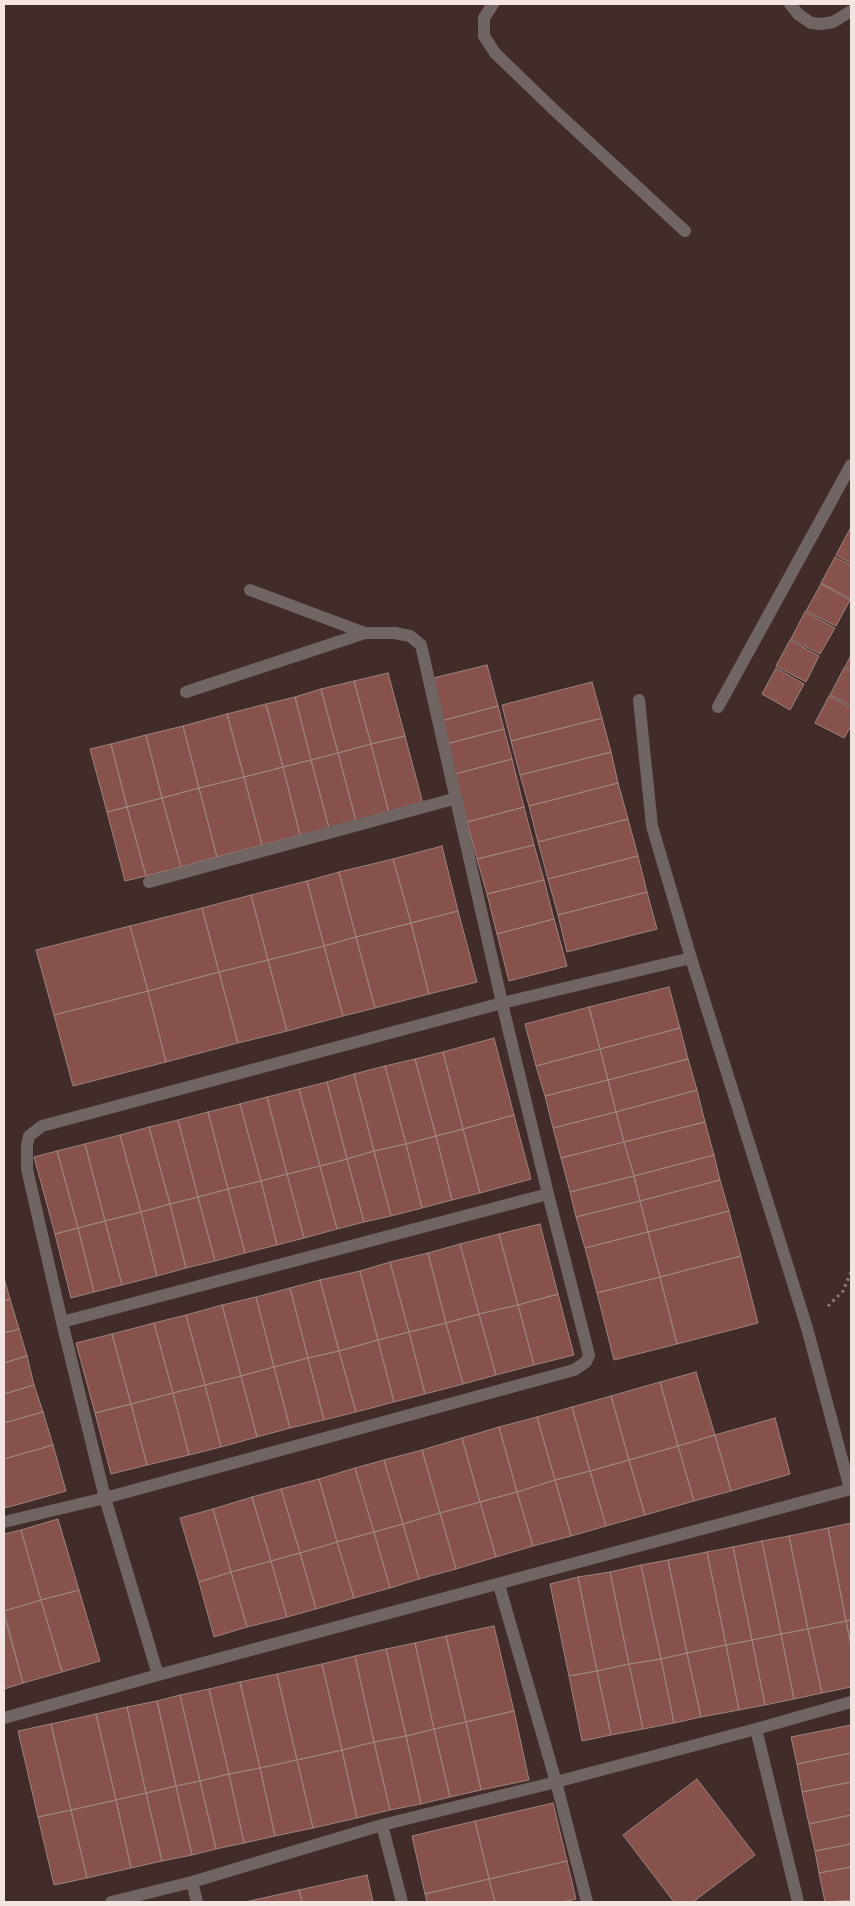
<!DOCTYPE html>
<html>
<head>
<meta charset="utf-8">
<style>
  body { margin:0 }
  #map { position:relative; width:855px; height:1906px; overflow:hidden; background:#422c29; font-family:Ubuntu,sans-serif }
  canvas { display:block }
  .frame { position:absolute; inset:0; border:5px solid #f3e4e2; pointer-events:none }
</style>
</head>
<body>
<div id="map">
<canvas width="855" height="1906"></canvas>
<div class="frame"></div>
</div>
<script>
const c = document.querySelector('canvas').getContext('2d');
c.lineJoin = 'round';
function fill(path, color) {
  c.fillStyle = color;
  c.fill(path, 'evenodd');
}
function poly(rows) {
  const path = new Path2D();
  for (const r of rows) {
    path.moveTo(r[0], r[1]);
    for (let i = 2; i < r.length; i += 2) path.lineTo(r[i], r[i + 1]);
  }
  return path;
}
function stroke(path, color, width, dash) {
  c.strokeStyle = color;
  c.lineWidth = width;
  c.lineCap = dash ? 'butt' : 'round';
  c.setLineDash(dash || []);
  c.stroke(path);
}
const building = poly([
  [850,529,851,529,851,563,836,555,850,529],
  [835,557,851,565,851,599,821,583,835,557],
  [821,584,850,600,836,626,806,611,821,584],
  [805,612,835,628,820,654,791,639,805,612],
  [790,640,819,656,806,682,776,666,790,640],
  [851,655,851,670,845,667,851,655],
  [487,665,498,706,441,721,429,679,487,665],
  [776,668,804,684,790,710,762,694,776,668],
  [844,668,851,672,851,706,830,695,844,668],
  [388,673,405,736,371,744,354,681,388,673],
  [354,681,371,744,338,753,321,689,354,681],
  [592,682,602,718,511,741,502,705,592,682],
  [321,689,338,753,311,760,295,697,321,689],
  [829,696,851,708,851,726,844,738,815,723,829,696],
  [295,697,311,760,283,767,266,704,295,697],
  [266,704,283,767,244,777,227,714,266,704],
  [498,706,504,729,446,744,441,721,498,706],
  [227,714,244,777,199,788,183,726,227,714],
  [602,718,611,752,520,775,511,741,602,718],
  [183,726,199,788,162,798,146,735,183,726],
  [504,729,512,759,455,774,446,744,504,729],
  [146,735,162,798,127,807,111,744,146,735],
  [405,736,423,804,389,813,371,744,405,736],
  [111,744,127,807,107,812,90,749,111,744],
  [371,744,389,813,356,821,338,753,371,744],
  [611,752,618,783,529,806,520,775,611,752],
  [338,753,356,821,329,828,311,760,338,753],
  [512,759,524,807,467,822,455,774,512,759],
  [311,760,329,828,300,835,283,767,311,760],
  [283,767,300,835,262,845,244,777,283,767],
  [244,777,262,845,217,857,199,788,244,777],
  [618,783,628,819,538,842,529,806,618,783],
  [199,788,217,857,181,867,162,798,199,788],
  [162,798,181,867,146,876,127,807,162,798],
  [127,807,146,876,125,881,107,812,127,807],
  [524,807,534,845,477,859,467,822,524,807],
  [628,819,638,856,548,879,538,842,628,819],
  [534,845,544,880,487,894,477,859,534,845],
  [442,846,458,911,411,923,393,859,442,846],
  [638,856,647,892,558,915,548,879,638,856],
  [393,859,411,923,356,937,339,872,393,859],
  [339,872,356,937,324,946,307,881,339,872],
  [544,880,554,919,497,934,487,894,544,880],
  [307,881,324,946,268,960,251,895,307,881],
  [647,892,657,929,567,952,558,915,647,892],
  [251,895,268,960,219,972,202,908,251,895],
  [202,908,219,972,148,991,130,926,202,908],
  [458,911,477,982,429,994,411,923,458,911],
  [554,919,567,966,509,981,497,934,554,919],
  [411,923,429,994,375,1008,356,937,411,923],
  [130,926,148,991,54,1015,36,950,130,926],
  [356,937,375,1008,343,1016,324,946,356,937],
  [324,946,343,1016,287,1031,268,960,324,946],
  [268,960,287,1031,238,1043,219,972,268,960],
  [219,972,238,1043,166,1062,148,991,219,972],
  [669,987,680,1028,600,1049,589,1007,669,987],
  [148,991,166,1062,73,1086,54,1015,148,991],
  [589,1007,600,1049,536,1066,525,1024,589,1007],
  [680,1028,688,1059,608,1080,600,1049,680,1028],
  [494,1038,514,1115,463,1129,443,1052,494,1038],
  [600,1049,608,1080,545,1096,536,1066,600,1049],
  [443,1052,463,1129,436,1136,415,1059,443,1052],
  [415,1059,436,1136,406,1144,385,1066,415,1059],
  [688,1059,697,1090,616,1112,608,1080,688,1059],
  [385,1066,406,1144,374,1151,354,1074,385,1066],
  [354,1074,374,1151,347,1159,327,1082,354,1074],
  [608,1080,616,1112,553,1128,545,1096,608,1080],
  [327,1082,347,1159,320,1166,299,1089,327,1082],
  [299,1089,320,1166,287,1174,267,1097,299,1089],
  [697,1090,705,1122,624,1142,616,1112,697,1090],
  [267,1097,287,1174,261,1181,240,1104,267,1097],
  [240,1104,261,1181,228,1189,208,1112,240,1104],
  [208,1112,228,1189,198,1197,178,1120,208,1112],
  [616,1112,624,1142,561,1158,553,1128,616,1112],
  [514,1115,531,1179,480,1193,463,1129,514,1115],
  [178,1120,198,1197,170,1204,149,1127,178,1120],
  [705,1122,714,1155,634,1176,624,1142,705,1122],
  [149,1127,170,1204,141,1212,120,1135,149,1127],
  [463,1129,480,1193,452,1200,436,1136,463,1129],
  [120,1135,141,1212,105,1221,85,1144,120,1135],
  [436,1136,452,1200,422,1208,406,1144,436,1136],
  [624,1142,634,1176,570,1192,561,1158,624,1142],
  [85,1144,105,1221,78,1228,57,1151,85,1144],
  [406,1144,422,1208,391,1216,374,1151,406,1144],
  [57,1151,78,1228,55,1234,34,1157,57,1151],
  [374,1151,391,1216,364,1222,347,1159,374,1151],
  [714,1155,720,1180,640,1201,634,1176,714,1155],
  [347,1159,364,1222,337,1229,320,1166,347,1159],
  [320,1166,337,1229,304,1238,287,1174,320,1166],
  [287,1174,304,1238,277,1245,261,1181,287,1174],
  [634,1176,640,1201,576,1217,570,1192,634,1176],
  [720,1180,729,1211,648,1232,640,1201,720,1180],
  [261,1181,277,1245,245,1253,228,1189,261,1181],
  [228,1189,245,1253,215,1261,198,1197,228,1189],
  [198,1197,215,1261,186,1268,170,1204,198,1197],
  [640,1201,648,1232,585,1248,576,1217,640,1201],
  [170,1204,186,1268,157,1276,141,1212,170,1204],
  [729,1211,741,1256,660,1277,648,1232,729,1211],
  [141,1212,157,1276,122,1285,105,1221,141,1212],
  [105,1221,122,1285,94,1292,78,1228,105,1221],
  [540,1224,558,1294,518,1305,499,1234,540,1224],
  [78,1228,94,1292,71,1298,55,1234,78,1228],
  [648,1232,660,1277,597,1293,585,1248,648,1232],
  [499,1234,518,1305,479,1314,460,1244,499,1234],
  [460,1244,479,1314,446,1323,428,1253,460,1244],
  [428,1253,446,1323,409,1332,390,1262,428,1253],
  [741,1256,758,1323,677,1344,660,1277,741,1256],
  [390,1262,409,1332,378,1340,360,1271,390,1262],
  [360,1271,378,1340,339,1351,320,1280,360,1271],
  [660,1277,677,1344,614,1360,597,1293,660,1277],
  [4,1278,10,1299,4,1301,4,1278],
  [320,1280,339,1351,308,1358,290,1288,320,1280],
  [290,1288,308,1358,274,1367,256,1297,290,1288],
  [558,1294,574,1355,534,1365,518,1305,558,1294],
  [256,1297,274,1367,241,1376,222,1305,256,1297],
  [10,1299,19,1329,4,1333,4,1301,10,1299],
  [222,1305,241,1376,205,1385,186,1315,222,1305],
  [518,1305,534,1365,496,1375,479,1314,518,1305],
  [479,1314,496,1375,463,1384,446,1323,479,1314],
  [186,1315,205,1385,173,1393,154,1323,186,1315],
  [154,1323,173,1393,131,1404,112,1334,154,1323],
  [446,1323,463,1384,425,1394,409,1332,446,1323],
  [19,1329,27,1356,4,1363,4,1333,19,1329],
  [409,1332,425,1394,394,1402,378,1340,409,1332],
  [112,1334,131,1404,95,1413,76,1343,112,1334],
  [378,1340,394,1402,356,1412,339,1351,378,1340],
  [339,1351,356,1412,324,1420,308,1358,339,1351],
  [27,1356,34,1385,4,1394,4,1363,27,1356],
  [308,1358,324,1420,290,1428,274,1367,308,1358],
  [274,1367,290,1428,257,1437,241,1376,274,1367],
  [696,1372,715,1435,678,1446,660,1382,696,1372],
  [241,1376,257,1437,221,1447,205,1385,241,1376],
  [660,1382,678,1446,629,1460,611,1396,660,1382],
  [34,1385,43,1412,4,1423,4,1394,34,1385],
  [205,1385,221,1447,189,1455,173,1393,205,1385],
  [173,1393,189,1455,147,1465,131,1404,173,1393],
  [611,1396,629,1460,590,1471,572,1407,611,1396],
  [131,1404,147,1465,111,1474,95,1413,131,1404],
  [572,1407,590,1471,555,1480,537,1417,572,1407],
  [43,1412,53,1445,4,1459,4,1423,43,1412],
  [537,1417,555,1480,517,1492,499,1427,537,1417],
  [775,1418,790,1474,731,1491,715,1435,775,1418],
  [499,1427,517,1492,480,1502,462,1438,499,1427],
  [715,1435,731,1491,694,1501,678,1446,715,1435],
  [462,1438,480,1502,440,1513,422,1450,462,1438],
  [53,1445,66,1491,5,1508,4,1459,53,1445],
  [678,1446,694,1501,645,1515,629,1460,678,1446],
  [422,1450,440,1513,403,1524,384,1460,422,1450],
  [384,1460,403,1524,374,1532,355,1468,384,1460],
  [629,1460,645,1515,606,1526,590,1471,629,1460],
  [355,1468,374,1532,337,1542,319,1479,355,1468],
  [590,1471,606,1526,571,1536,555,1480,590,1471],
  [319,1479,337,1542,300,1553,281,1489,319,1479],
  [555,1480,571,1536,533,1546,517,1492,555,1480],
  [281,1489,300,1553,271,1561,252,1497,281,1489],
  [517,1492,533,1546,496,1557,480,1502,517,1492],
  [252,1497,271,1561,231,1572,213,1509,252,1497],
  [480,1502,496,1557,456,1569,440,1513,480,1502],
  [213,1509,231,1572,199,1582,180,1518,213,1509],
  [440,1513,456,1569,419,1579,403,1524,440,1513],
  [58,1519,79,1590,41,1600,21,1530,58,1519],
  [851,1523,851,1620,846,1621,828,1528,851,1523],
  [403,1524,419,1579,390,1588,374,1532,403,1524],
  [828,1528,846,1621,808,1629,789,1536,828,1528],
  [21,1530,41,1600,4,1611,4,1534,21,1530],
  [374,1532,390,1588,354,1598,337,1542,374,1532],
  [789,1536,808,1629,781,1634,762,1541,789,1536],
  [762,1541,781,1634,752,1640,733,1547,762,1541],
  [337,1542,354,1598,316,1609,300,1553,337,1542],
  [733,1547,752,1640,726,1645,707,1552,733,1547],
  [707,1552,726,1645,687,1653,668,1560,707,1552],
  [300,1553,316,1609,287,1617,271,1561,300,1553],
  [668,1560,687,1653,661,1659,641,1565,668,1560],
  [271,1561,287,1617,247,1627,231,1572,271,1561],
  [641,1565,661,1659,629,1664,610,1572,641,1565],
  [231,1572,247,1627,214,1637,199,1582,231,1572],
  [610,1572,629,1664,597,1671,578,1577,610,1572],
  [578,1577,597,1671,569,1676,550,1584,578,1577],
  [79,1590,100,1661,62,1672,41,1600,79,1590],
  [41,1600,62,1672,23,1683,4,1611,41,1600],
  [4,1616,23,1683,4,1689,4,1616],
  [851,1620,851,1645,846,1621,851,1620],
  [846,1621,851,1645,851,1687,822,1693,808,1629,846,1621],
  [494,1626,514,1711,466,1722,446,1636,494,1626],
  [808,1629,822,1693,794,1699,781,1634,808,1629],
  [781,1634,794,1699,765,1705,752,1640,781,1634],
  [446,1636,466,1722,434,1729,415,1643,446,1636],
  [752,1640,765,1705,739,1710,726,1645,752,1640],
  [415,1643,434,1729,406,1736,386,1649,415,1643],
  [726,1645,739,1710,701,1717,687,1653,726,1645],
  [386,1649,406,1736,374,1742,355,1656,386,1649],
  [687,1653,701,1717,674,1723,661,1659,687,1653],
  [355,1656,374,1742,342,1750,322,1664,355,1656],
  [661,1659,674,1723,643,1729,629,1664,661,1659],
  [322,1664,342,1750,297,1760,277,1674,322,1664],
  [629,1664,643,1729,611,1735,597,1671,629,1664],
  [597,1671,611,1735,582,1741,569,1676,597,1671],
  [277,1674,297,1760,260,1768,240,1682,277,1674],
  [240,1682,260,1768,229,1774,209,1689,240,1682],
  [209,1689,229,1774,200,1781,180,1695,209,1689],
  [180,1695,200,1781,176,1786,157,1701,180,1695],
  [157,1701,176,1786,146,1793,127,1707,157,1701],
  [127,1707,146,1793,116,1800,96,1714,127,1707],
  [514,1711,529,1780,481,1790,466,1722,514,1711],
  [96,1714,116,1800,71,1810,51,1724,96,1714],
  [466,1722,481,1790,450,1797,434,1729,466,1722],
  [51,1724,71,1810,38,1817,18,1731,51,1724],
  [851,1725,851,1753,797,1764,791,1737,851,1725],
  [434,1729,450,1797,421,1804,406,1736,434,1729],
  [406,1736,421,1804,390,1810,374,1742,406,1736],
  [374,1742,390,1810,357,1818,342,1750,374,1742],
  [342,1750,357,1818,313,1828,297,1760,342,1750],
  [851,1753,851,1782,802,1792,797,1764,851,1753],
  [297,1760,313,1828,275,1836,260,1768,297,1760],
  [260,1768,275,1836,244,1843,229,1774,260,1768],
  [229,1774,244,1843,216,1849,200,1781,229,1774],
  [697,1779,755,1855,693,1902,674,1902,623,1835,697,1779],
  [200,1781,216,1849,192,1855,176,1786,200,1781],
  [851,1782,851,1815,809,1824,802,1792,851,1782],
  [176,1786,192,1855,162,1861,146,1793,176,1786],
  [146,1793,162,1861,131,1868,116,1800,146,1793],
  [116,1800,131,1868,87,1878,71,1810,116,1800],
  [553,1803,567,1861,489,1879,475,1821,553,1803],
  [71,1810,87,1878,54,1885,38,1817,71,1810],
  [851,1815,851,1844,815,1851,809,1824,851,1815],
  [475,1821,489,1879,425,1894,412,1836,475,1821],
  [851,1844,851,1867,819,1873,815,1851,851,1844],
  [567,1861,576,1899,563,1902,495,1902,489,1879,567,1861],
  [851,1867,851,1900,825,1902,819,1873,851,1867],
  [367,1875,373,1902,302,1902,299,1890,367,1875],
  [489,1879,495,1902,427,1902,425,1894,489,1879],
  [299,1890,302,1902,245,1902,299,1890]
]);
fill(building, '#87524b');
stroke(building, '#9e837f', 1);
stroke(poly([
  [828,1306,843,1291,851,1272]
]), '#917e7c', 3, [2.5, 4]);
stroke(poly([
  [493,4,484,18,484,36,495,53,552,108,685,231],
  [790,4,798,14,811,23,821,24,833,22,851,11],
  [186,692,365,633],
  [639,700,652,826,691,958,807,1328,850,1489],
  [718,707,851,465],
  [149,882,457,798],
  [62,1322,548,1194],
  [4,1522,105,1498,574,1370,586,1362,589,1355,548,1194,502,1003,421,645,410,636,395,633,365,633,250,590],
  [499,1585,556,1782,587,1902],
  [158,1675,105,1498,62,1322,27,1169,27,1145,29,1136,42,1126,502,1003,691,958],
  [4,1718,158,1675,851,1489],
  [756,1729,798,1902],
  [382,1825,402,1902],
  [192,1882,197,1902],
  [111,1902,192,1882,382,1825,556,1782,756,1729,851,1702]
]), '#706563', 12);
</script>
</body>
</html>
